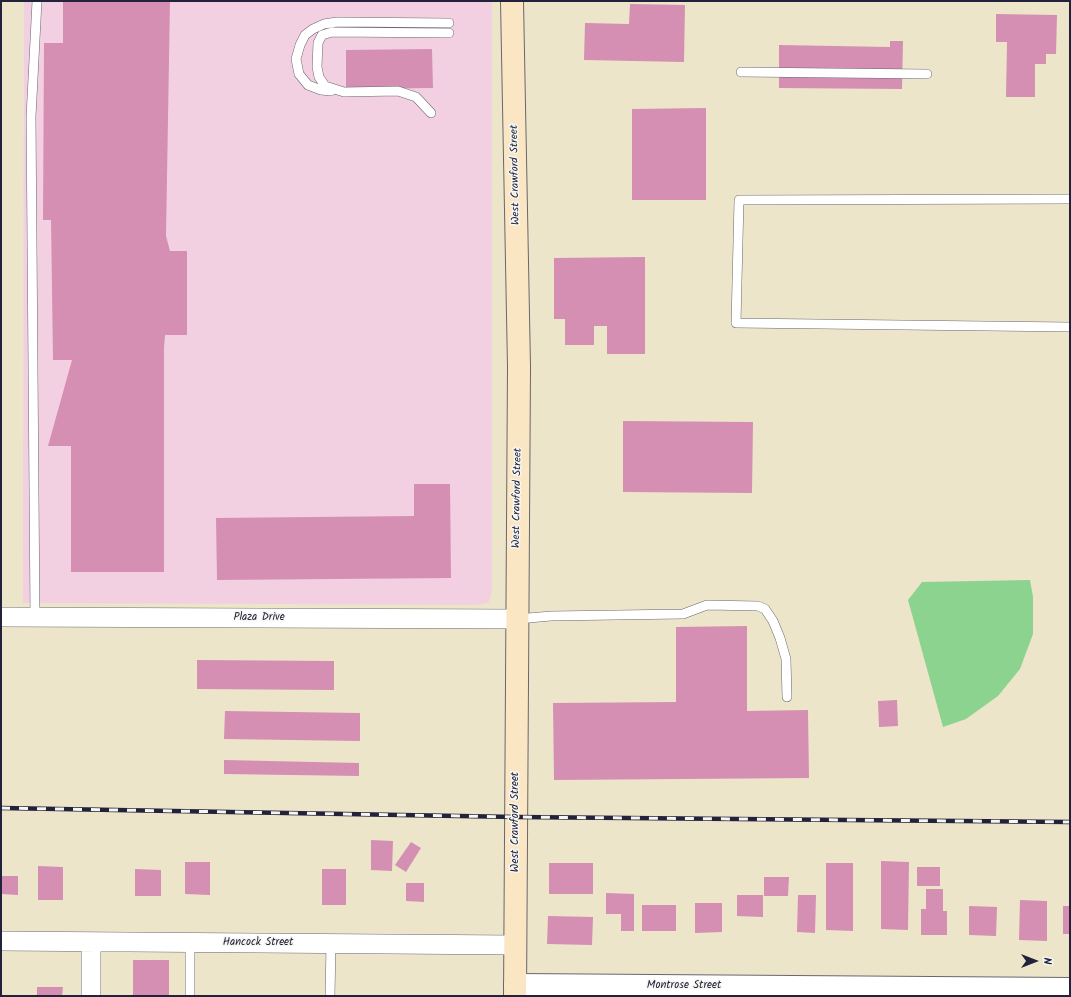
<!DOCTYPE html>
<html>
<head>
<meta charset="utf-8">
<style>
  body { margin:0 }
  #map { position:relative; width:1071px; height:997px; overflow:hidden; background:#ede5ca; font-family:Kalam,sans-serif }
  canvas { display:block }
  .frame { position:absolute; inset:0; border:2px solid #22223b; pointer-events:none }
  .north { position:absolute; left:1015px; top:941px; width:40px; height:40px; -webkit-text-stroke:3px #f6f6f2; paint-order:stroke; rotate:90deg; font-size:11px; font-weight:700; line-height:16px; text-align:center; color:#22223b }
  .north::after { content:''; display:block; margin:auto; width:14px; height:18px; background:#22223b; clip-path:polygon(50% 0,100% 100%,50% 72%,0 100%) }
</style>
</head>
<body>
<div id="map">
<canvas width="1071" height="997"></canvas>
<div class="frame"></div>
<div class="north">N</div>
</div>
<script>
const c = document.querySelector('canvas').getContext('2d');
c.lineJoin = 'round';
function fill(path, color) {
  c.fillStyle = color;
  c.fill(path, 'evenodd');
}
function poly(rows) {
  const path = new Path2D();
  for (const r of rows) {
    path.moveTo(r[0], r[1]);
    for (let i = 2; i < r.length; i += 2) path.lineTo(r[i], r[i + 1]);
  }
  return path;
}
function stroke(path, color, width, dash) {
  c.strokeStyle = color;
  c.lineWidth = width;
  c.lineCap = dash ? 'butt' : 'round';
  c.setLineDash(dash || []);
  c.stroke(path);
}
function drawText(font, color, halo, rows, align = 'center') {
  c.font = font + ' Kalam,sans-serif';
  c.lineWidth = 3;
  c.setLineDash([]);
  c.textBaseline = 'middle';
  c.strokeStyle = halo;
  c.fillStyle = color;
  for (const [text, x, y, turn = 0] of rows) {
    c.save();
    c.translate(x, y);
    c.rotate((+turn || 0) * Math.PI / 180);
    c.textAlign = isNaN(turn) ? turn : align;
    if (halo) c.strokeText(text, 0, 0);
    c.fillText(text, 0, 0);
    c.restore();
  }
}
fill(poly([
  [24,1,492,1,492,589,489,603,475,605,23,603]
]), '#f2d0e2');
fill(poly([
  [1030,580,1033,597,1033,634,1020,669,998,696,966,719,943,727,908,600,922,582]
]), '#8bd38f');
fill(poly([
  [63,1,170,1,166,236,170,251,187,251,187,335,165,335,164,348,164,572,71,572,71,446,48,446,72,360,53,360,51,220,43,220,44,43,63,43],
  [630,4,685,5,684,62,584,60,585,23,629,24],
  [996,14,1057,15,1056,54,1046,54,1046,64,1035,64,1035,97,1006,97,1007,42,996,42],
  [890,41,903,41,902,89,779,88,779,45,890,47],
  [432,49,433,88,346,89,346,50],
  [706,108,706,200,632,200,632,109],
  [645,257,645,354,607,354,607,326,594,326,594,345,565,345,565,319,554,319,554,258],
  [623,421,753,422,752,493,623,492],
  [414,484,450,484,451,578,217,580,216,518,414,516],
  [747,626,747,711,808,710,809,778,554,780,553,703,676,702,676,627],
  [197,660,334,661,334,690,197,689],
  [897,700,898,726,879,727,878,701],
  [225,711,360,713,360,741,224,739],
  [224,760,359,763,359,776,224,774],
  [371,840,393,841,392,871,371,870],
  [411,842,421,848,406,872,395,865],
  [881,861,909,862,908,930,881,929],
  [185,862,210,862,210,895,185,894],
  [549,863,593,863,593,894,549,894],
  [826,863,853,863,853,931,826,930],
  [38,866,63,867,63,900,38,900],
  [917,867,940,867,940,886,917,886],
  [135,869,161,870,161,896,135,896],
  [322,869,346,869,346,905,322,905],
  [1,876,18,876,18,895,1,894],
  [764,877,789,877,788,896,764,896],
  [406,883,424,883,424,902,406,901],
  [926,889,943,889,943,911,947,911,947,935,921,935,921,909,926,909],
  [606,893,634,894,634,931,621,931,621,914,606,914],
  [737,895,763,895,763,917,737,916],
  [798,895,816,895,815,933,797,932],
  [1020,900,1047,901,1047,941,1019,940],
  [695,903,722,903,722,932,695,933],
  [642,905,676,905,676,931,642,931],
  [969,906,997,907,996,936,969,935],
  [1063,906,1070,906,1070,934,1063,934],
  [548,916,593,917,592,945,547,944],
  [133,960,169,960,169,996,133,996],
  [37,987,63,987,62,996,37,996]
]), '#d48fb3');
const service = poly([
  [741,72,927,74],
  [331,91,321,90,308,85,299,74,296,59,300,45,305,35,313,29,324,24,337,22,449,23],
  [431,113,416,97,398,91,344,92,325,86,319,77,317,67,318,43,322,35,332,32,449,33],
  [1070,199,739,200,736,323,1070,327],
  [35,617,31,117,37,1],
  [517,619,551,616,683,614,707,605,758,606,765,609,773,621,780,638,786,659,787,697],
  [190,996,190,943],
  [330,996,331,944]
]);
const minor = poly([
  [1,617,517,619],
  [1,941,515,945],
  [91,996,91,942]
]);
const tertiary = poly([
  [515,985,1070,989]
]);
const secondary = poly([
  [512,1,519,367,515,996]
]);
stroke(service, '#69666d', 10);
stroke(minor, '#69666d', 20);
stroke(tertiary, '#69666d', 24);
stroke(secondary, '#69666d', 24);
stroke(service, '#fff', 9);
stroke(minor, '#fff', 19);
stroke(tertiary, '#fff', 22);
stroke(secondary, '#fbe6c4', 22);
const rail = poly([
  [1,808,516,817,1070,822]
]);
stroke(rail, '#22223b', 4.5);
stroke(rail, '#f6f6f2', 3, [9]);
drawText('11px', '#22223b', '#f6f6f2', [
  ["West Crawford Street",516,175,-91],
  ["West Crawford Street",518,498,-89],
  ["Plaza Drive",259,618],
  ["West Crawford Street",516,822,-90],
  ["Hancock Street",258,943],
  ["Montrose Street",684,986]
]);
</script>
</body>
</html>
